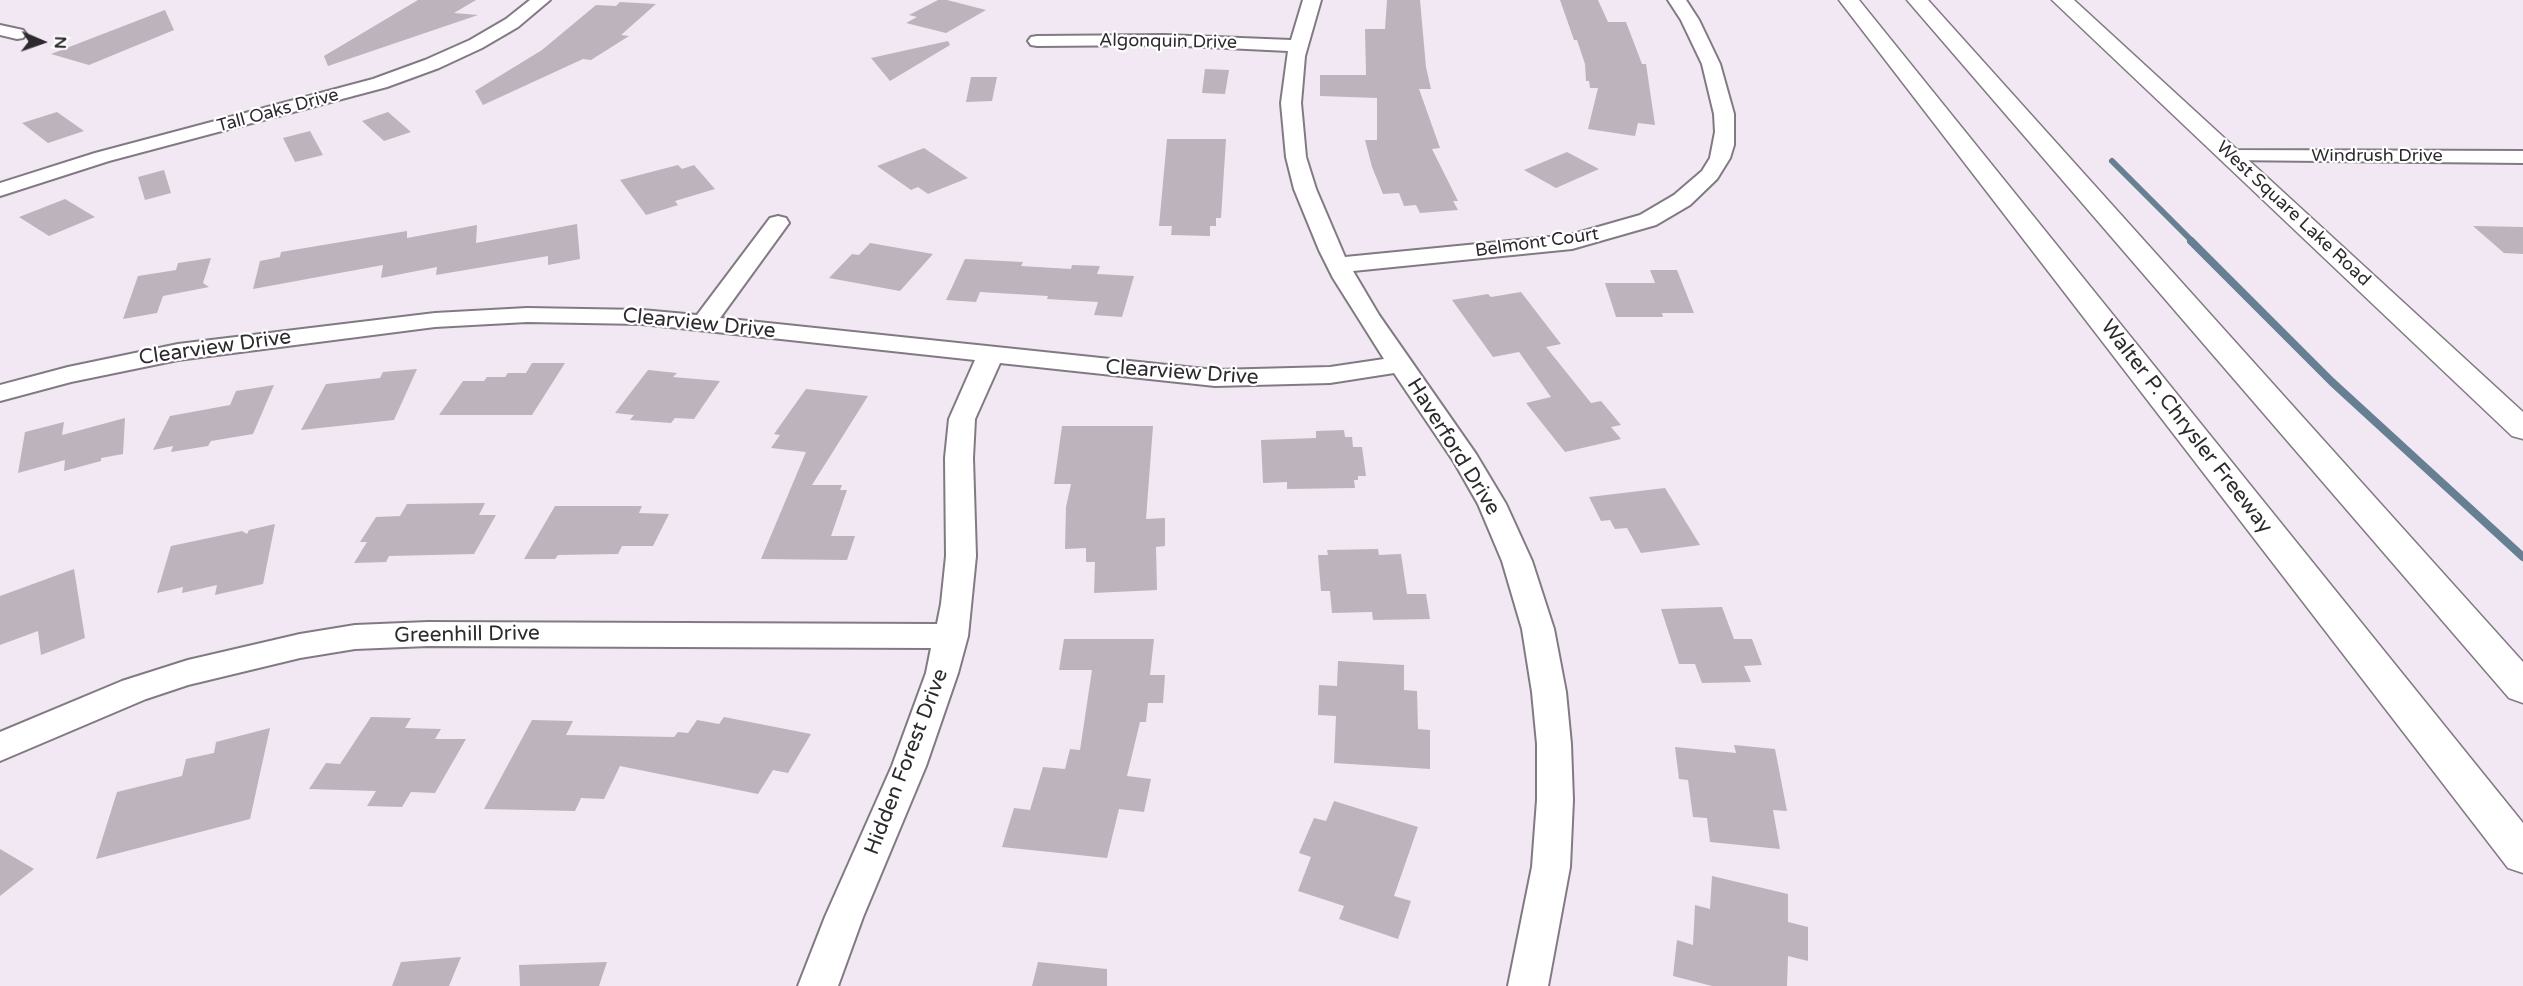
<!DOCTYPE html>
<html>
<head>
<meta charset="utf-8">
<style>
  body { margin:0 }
  #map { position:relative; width:2523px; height:986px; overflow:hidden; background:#f1e8f3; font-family:"Varela Round",sans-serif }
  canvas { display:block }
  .north { position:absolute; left:12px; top:12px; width:60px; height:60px; -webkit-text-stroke:4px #fff; paint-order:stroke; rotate:92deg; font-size:16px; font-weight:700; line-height:24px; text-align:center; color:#2d2a2e }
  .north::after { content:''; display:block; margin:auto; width:21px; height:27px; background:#2d2a2e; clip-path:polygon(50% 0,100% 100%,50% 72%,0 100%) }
</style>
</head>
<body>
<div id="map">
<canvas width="2523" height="986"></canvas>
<div class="north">N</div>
</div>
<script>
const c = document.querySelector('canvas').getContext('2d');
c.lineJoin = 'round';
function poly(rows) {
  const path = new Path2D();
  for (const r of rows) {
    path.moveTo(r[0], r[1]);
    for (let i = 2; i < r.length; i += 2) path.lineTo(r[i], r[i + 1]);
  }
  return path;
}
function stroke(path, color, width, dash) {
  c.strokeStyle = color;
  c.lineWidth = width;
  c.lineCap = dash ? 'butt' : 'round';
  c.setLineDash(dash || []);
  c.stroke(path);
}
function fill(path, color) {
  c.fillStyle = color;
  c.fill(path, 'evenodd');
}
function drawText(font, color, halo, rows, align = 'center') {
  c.font = font + ' "Varela Round",sans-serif';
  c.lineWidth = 4.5;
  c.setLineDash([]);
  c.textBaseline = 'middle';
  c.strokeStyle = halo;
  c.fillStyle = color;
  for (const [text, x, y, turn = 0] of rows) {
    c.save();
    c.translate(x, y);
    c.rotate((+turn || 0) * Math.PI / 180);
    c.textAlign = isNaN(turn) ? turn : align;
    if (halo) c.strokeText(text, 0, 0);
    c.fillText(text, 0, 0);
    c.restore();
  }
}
stroke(poly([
  [2112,161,2193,242]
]), '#677f93', 6);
stroke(poly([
  [2191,241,2332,382,2523,557]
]), '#677f93', 8);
fill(poly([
  [418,0,476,0,454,13,478,15,328,66,324,56],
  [938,0,947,0,986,10,946,33,906,23,917,17,909,15],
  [1387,0,1420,0,1426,67,1431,89,1419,89,1440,148,1432,149,1458,201,1453,201,1458,210,1420,213,1416,205,1404,206,1399,193,1383,194,1372,167,1365,140,1377,140,1377,98,1320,96,1320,75,1366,75,1365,29,1385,29],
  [1560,0,1598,0,1608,22,1626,22,1642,64,1646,64,1655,125,1638,123,1635,136,1588,129,1598,88,1590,88,1589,81,1586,81,1585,64,1577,40,1574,40],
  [620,2,656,4,621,35,629,36,591,60,583,59,483,105,475,91,542,50,596,5,616,6],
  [165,10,174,30,89,65,51,54],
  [948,41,950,45,890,81,871,58],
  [1205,69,1229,70,1225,94,1202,93],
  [971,77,997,77,992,101,966,102],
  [57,112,84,131,48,143,22,123],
  [388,112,411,132,384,141,362,121],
  [310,131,323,155,295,162,283,138],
  [1167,139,1226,139,1221,218,1216,218,1216,226,1210,226,1210,236,1171,235,1172,226,1159,226],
  [924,148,968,178,928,194,918,187,911,190,877,166],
  [1567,152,1599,169,1556,188,1524,170],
  [678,165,682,169,694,165,715,189,675,201,678,205,646,215,620,180],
  [164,170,171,193,145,200,138,177],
  [65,199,95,217,49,236,19,217],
  [577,224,580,259,548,265,548,256,436,275,437,267,381,278,383,265,253,289,260,261,280,257,281,252,407,231,407,238,477,225,476,243],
  [2473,226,2523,227,2523,254,2504,253],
  [870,243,933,254,900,291,829,278,852,254,859,255],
  [211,258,203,283,209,287,163,296,157,313,123,319,138,276,176,270,178,263],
  [965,259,1023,262,1021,266,1071,269,1072,265,1100,266,1097,274,1134,276,1122,317,1094,315,1098,302,1047,299,1048,296,980,292,976,302,946,300],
  [1650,270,1677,270,1694,313,1662,313,1663,317,1616,317,1605,283,1655,283],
  [1521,292,1561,344,1546,347,1591,403,1601,401,1621,425,1611,427,1621,439,1565,452,1526,403,1551,397,1519,352,1493,357,1452,300,1488,294,1491,297],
  [532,363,565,363,532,415,439,415,463,381,484,381,487,377,505,377,508,373,526,373],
  [417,369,394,420,301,430,326,384,380,378,383,372],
  [648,370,677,373,673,377,720,381,694,419,675,418,671,423,630,420,634,415,615,413],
  [274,385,253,434,211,441,208,446,171,452,173,446,153,450,170,416,230,405,236,391],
  [806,389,868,396,812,485,842,485,840,490,847,490,831,536,855,536,847,560,761,559,806,452,771,448,780,435,774,434],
  [125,418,123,454,101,458,101,461,64,471,65,460,18,473,25,432,64,422,62,435],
  [1062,426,1153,426,1146,519,1165,518,1165,546,1156,547,1157,590,1094,593,1095,562,1086,562,1086,548,1065,549,1066,507,1071,484,1054,484],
  [1344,430,1345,437,1352,437,1353,447,1362,447,1366,476,1358,476,1358,480,1354,480,1355,488,1287,489,1287,482,1263,483,1261,440,1316,438,1316,431],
  [1665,488,1700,545,1641,553,1627,528,1615,529,1610,520,1601,521,1589,497],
  [485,503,479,515,496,515,474,554,389,556,386,562,354,563,367,542,360,542,376,517,400,516,407,504],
  [555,506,642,506,639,513,669,514,653,546,622,546,618,554,558,555,555,559,524,559],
  [275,524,263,584,215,595,217,585,182,593,183,587,157,593,171,546,242,531,247,534,249,530],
  [1378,549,1379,555,1401,554,1407,594,1426,594,1430,619,1373,620,1372,612,1332,613,1330,591,1321,591,1318,555,1328,555,1327,550],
  [74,569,85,638,41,655,38,631,0,645,0,596],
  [1722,607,1734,639,1752,639,1762,665,1744,666,1751,682,1702,683,1695,664,1679,664,1661,609],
  [1064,639,1154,639,1150,675,1165,675,1163,703,1148,703,1146,722,1140,722,1127,776,1151,779,1144,812,1119,809,1107,858,1002,847,1014,808,1030,810,1043,767,1065,769,1070,749,1080,750,1092,670,1059,670],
  [1338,661,1404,665,1404,690,1417,691,1418,729,1430,730,1430,769,1334,763,1336,716,1318,715,1319,685,1337,686],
  [371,717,411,718,405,728,441,729,435,739,466,739,435,793,411,792,402,807,367,806,376,791,309,789,326,763,340,764],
  [724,717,811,734,788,773,773,770,758,794,620,766,604,799,581,798,575,811,484,809,532,720,573,721,566,735,674,737,678,732,688,733,697,720,719,724],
  [270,728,250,819,96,859,117,792,182,776,186,759,214,753,216,742],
  [1734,745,1775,749,1787,811,1773,810,1780,849,1710,842,1707,818,1693,817,1688,780,1679,779,1675,747,1736,753],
  [1334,801,1418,827,1394,896,1411,901,1398,939,1339,919,1344,906,1298,891,1311,857,1299,853,1314,818,1326,821],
  [0,849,34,869,0,896],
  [1712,876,1788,894,1788,922,1808,927,1808,961,1788,956,1787,986,1712,986,1673,976,1677,940,1693,945,1695,905,1710,909],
  [461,957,449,986,392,986,401,962],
  [607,962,599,986,520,986,519,965],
  [1038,962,1107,969,1107,986,1032,986]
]), '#bdb3bc');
const minor = poly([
  [530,0,550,0,518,27,482,48,439,68,387,87,109,161,0,196,0,183,95,153,373,79,425,60,470,40,506,19,530,0],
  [1303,0,1321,0,1305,56,1301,103,1306,157,1316,189,1345,257,1570,235,1640,215,1674,195,1702,171,1710,158,1715,132,1714,114,1702,64,1681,20,1668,0,1686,0,1699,20,1720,64,1734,114,1734,145,1730,158,1717,179,1690,205,1656,225,1572,249,1353,271,1379,315,1476,454,1506,504,1532,561,1554,629,1566,692,1571,744,1573,800,1570,867,1548,986,1508,986,1532,867,1537,800,1537,744,1532,692,1522,629,1502,561,1478,504,1454,462,1394,373,1330,383,1215,386,1000,363,975,419,973,458,976,556,968,636,958,673,926,766,863,917,838,986,798,986,825,917,892,766,926,673,931,648,428,646,355,649,300,658,188,685,146,699,0,761,0,732,122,681,188,660,300,634,355,625,428,622,937,624,941,604,946,556,945,458,949,419,975,360,642,324,527,322,435,327,178,360,71,382,0,401,0,385,68,367,178,344,435,313,527,308,642,310,697,315,770,218,778,216,786,218,789,223,720,318,1215,370,1330,367,1384,359,1333,278,1319,250,1294,189,1286,157,1281,103,1288,51,1165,45,1037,46,1031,45,1028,41,1031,37,1037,36,1165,35,1291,40,1303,0],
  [0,25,23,30,26,34,23,38,17,39,0,35,0,25],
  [2231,150,2523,151,2523,163,2224,160,2221,156,2224,152,2231,150]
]);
const secondary = poly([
  [2052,0,2074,0,2523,412,2523,439,2512,436,2052,0]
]);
const motorway = poly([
  [1839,0,1859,0,2523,823,2523,873,2508,868,1839,0],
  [1907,0,1928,0,2523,662,2523,703,2509,698,1907,0]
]);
stroke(minor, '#827a83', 4);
stroke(secondary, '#827a83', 3);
stroke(motorway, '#827a83', 3);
fill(minor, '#fff');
fill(secondary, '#fff');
fill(motorway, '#fff');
drawText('18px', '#2d2a2e', '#fff', [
  ["Algonquin Drive",1168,42,1],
  ["Tall Oaks Drive",278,111,-15],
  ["Windrush Drive",2377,156],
  ["West Square Lake Road",2293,214,43],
  ["Belmont Court",1537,243,-8]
]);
drawText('21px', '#2d2a2e', '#fff', [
  ["Clearview Drive",699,324,6],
  ["Clearview Drive",215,348,-8],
  ["Clearview Drive",1182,373,4],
  ["Walter P. Chrysler Freeway",2186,427,52],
  ["Haverford Drive",1453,447,58],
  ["Greenhill Drive",467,635,-1],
  ["Hidden Forest Drive",907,762,-69]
]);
</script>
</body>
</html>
